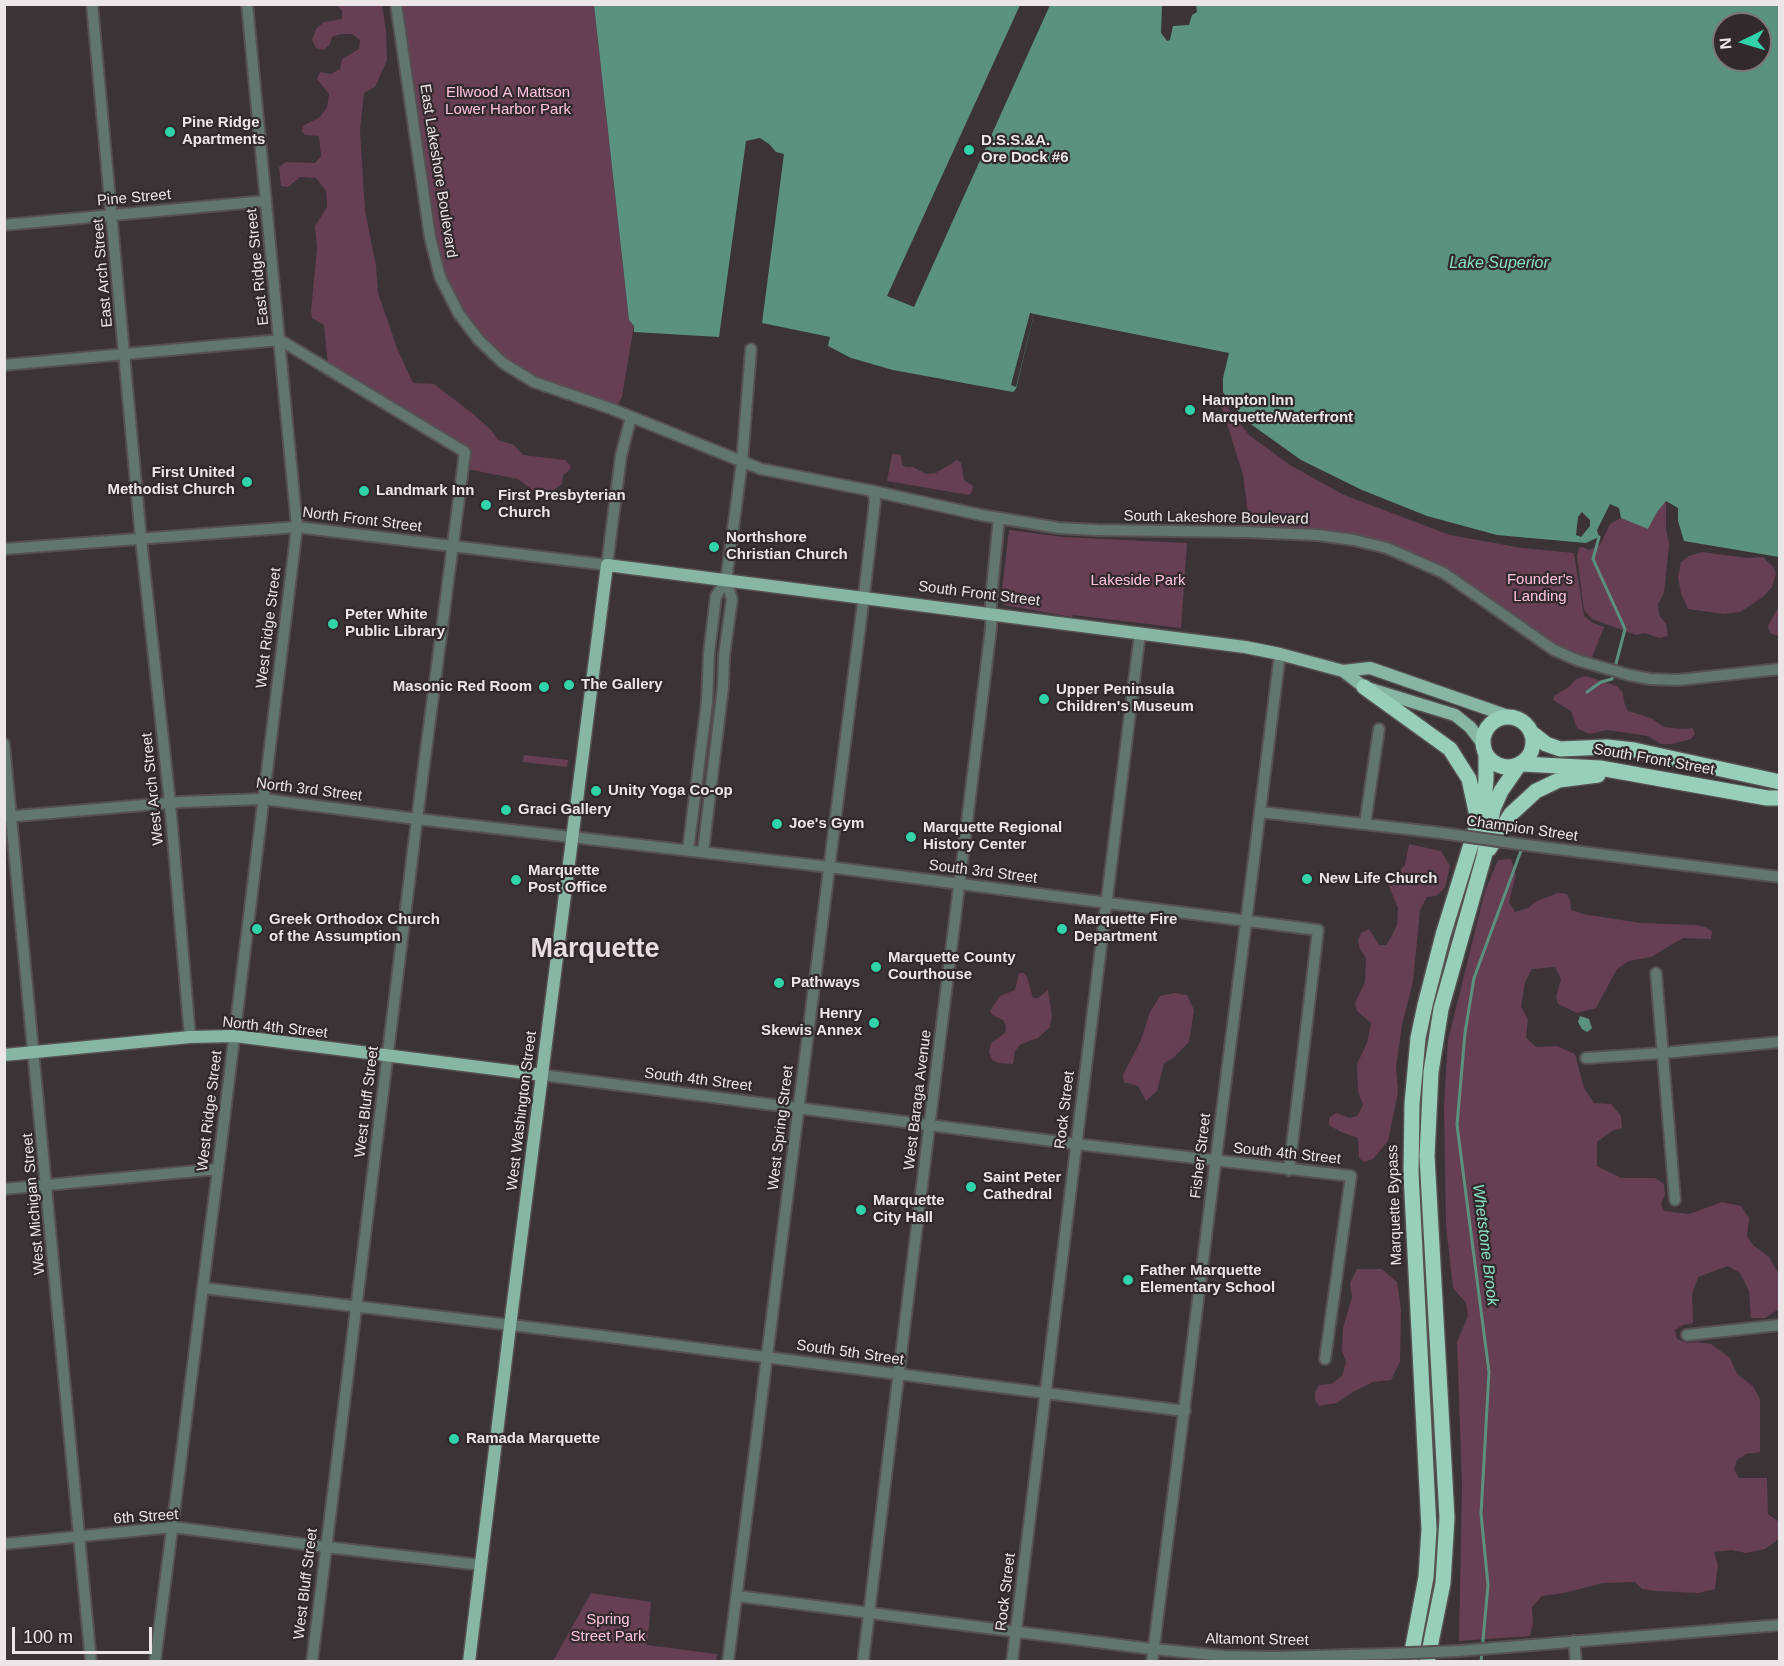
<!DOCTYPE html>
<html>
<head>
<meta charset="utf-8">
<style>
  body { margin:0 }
  #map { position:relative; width:1784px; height:1666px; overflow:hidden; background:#3b3336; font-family:Helvetica,sans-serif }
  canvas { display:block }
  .frame { position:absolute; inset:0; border:6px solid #ece6e9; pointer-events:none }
  .north { position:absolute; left:1712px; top:12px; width:60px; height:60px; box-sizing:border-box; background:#31292c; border:2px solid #7c7578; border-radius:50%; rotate:265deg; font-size:16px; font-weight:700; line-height:24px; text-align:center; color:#ece6e9 }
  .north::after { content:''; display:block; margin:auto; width:21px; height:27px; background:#31d4a9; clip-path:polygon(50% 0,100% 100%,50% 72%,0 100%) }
  .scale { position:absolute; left:12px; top:1627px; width:140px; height:27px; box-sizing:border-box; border:3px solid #ece6e9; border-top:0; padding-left:8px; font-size:18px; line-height:21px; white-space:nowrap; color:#ece6e9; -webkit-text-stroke:4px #31292c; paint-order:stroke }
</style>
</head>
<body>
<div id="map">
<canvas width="1784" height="1666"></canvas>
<div class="frame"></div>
<div class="north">N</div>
<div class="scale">100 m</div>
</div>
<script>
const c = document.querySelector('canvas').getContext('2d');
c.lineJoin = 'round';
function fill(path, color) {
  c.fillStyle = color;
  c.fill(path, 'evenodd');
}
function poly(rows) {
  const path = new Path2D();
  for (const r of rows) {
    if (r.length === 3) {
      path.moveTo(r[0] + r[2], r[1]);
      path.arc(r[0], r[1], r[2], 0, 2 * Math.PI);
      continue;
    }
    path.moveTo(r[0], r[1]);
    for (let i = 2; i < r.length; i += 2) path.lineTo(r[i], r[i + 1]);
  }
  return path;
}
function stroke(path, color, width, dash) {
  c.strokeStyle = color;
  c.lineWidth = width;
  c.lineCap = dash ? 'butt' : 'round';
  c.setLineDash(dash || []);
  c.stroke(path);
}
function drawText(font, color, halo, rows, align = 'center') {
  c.font = font + ' Helvetica,sans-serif';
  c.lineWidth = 4.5;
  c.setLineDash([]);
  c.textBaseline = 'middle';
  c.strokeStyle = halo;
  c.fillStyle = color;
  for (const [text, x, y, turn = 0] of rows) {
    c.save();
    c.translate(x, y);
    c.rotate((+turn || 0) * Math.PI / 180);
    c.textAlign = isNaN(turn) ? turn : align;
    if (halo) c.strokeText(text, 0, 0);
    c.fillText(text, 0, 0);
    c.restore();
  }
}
fill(poly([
  [337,5,382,5,386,31,387,60,375,87,364,93,360,130,365,211,376,266,378,293,397,348,412,381,414,383,434,384,472,413,491,430,498,440,514,445,523,455,566,460,571,467,569,471,563,475,562,484,543,498,518,479,467,469,469,455,328,366,324,325,312,318,311,311,317,249,315,226,327,207,326,191,316,178,300,177,288,187,281,186,279,167,286,162,315,163,321,156,319,136,305,135,302,131,303,126,320,117,327,107,329,94,317,79,320,72,331,74,340,69,342,59,359,49,360,40,352,34,341,34,332,37,330,44,324,50,316,48,312,40,316,29,324,22,342,19,342,11],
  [396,5,594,5,629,320,634,326,622,397,615,410,534,382,478,339,440,277],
  [1218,395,1249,435,1290,465,1344,495,1450,535,1522,548,1574,553,1584,616,1593,623,1604,627,1591,660,1568,653,1403,552,1250,528,1243,475],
  [892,454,901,455,902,465,906,467,913,467,926,474,936,473,957,460,961,463,964,480,973,486,972,492,969,495,887,481],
  [1666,501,1666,529,1669,544,1664,593,1658,604,1659,615,1666,624,1668,636,1659,638,1645,633,1636,635,1592,619,1584,610,1577,556,1579,548,1583,547,1589,550,1600,545,1610,524,1621,518,1648,528,1657,512],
  [1009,530,1063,537,1187,543,1181,628,1073,615,1072,617,1004,605,1001,600],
  [1702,552,1748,558,1763,557,1774,568,1776,574,1772,587,1763,597,1740,612,1724,614,1688,609,1681,593,1678,577,1681,562,1689,556],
  [1779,606,1779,636,1770,633,1768,626],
  [1586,676,1617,686,1623,693,1624,702,1628,711,1651,718,1664,727,1683,729,1693,728,1695,734,1691,739,1672,744,1661,744,1648,736,1607,730,1589,734,1577,728,1571,711,1553,700,1554,696,1570,686,1576,679],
  [524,755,568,760,567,767,523,762],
  [1409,844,1441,851,1450,866,1445,888,1436,896,1427,897,1420,910,1413,982,1402,1025,1396,1068,1398,1092,1388,1141,1373,1159,1364,1162,1359,1158,1358,1138,1341,1132,1329,1125,1329,1118,1336,1113,1350,1118,1357,1116,1363,1105,1358,1091,1357,1064,1367,1043,1371,1023,1357,1011,1355,1003,1365,982,1366,958,1360,949,1358,940,1361,933,1369,929,1379,945,1386,945,1390,939,1397,925,1398,908,1388,884,1405,865],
  [1511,859,1516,875,1509,902,1515,912,1528,908,1537,901,1558,893,1567,894,1570,901,1571,910,1583,914,1640,923,1695,925,1705,927,1712,931,1711,939,1683,938,1651,957,1629,961,1617,969,1596,1008,1577,1013,1558,1004,1556,997,1561,979,1555,967,1532,969,1525,982,1521,1007,1528,1019,1526,1038,1536,1047,1557,1046,1575,1054,1584,1088,1594,1103,1611,1104,1621,1116,1622,1128,1612,1131,1597,1142,1597,1166,1621,1178,1655,1178,1664,1184,1665,1195,1661,1204,1664,1211,1689,1214,1722,1202,1741,1206,1749,1218,1747,1236,1753,1245,1769,1257,1779,1275,1779,1309,1765,1318,1751,1318,1749,1291,1740,1273,1728,1266,1698,1277,1692,1295,1693,1323,1683,1325,1675,1330,1677,1339,1687,1343,1698,1342,1711,1344,1730,1358,1737,1374,1753,1386,1760,1399,1760,1452,1746,1454,1737,1460,1734,1469,1739,1478,1767,1478,1768,1514,1779,1522,1779,1539,1765,1549,1746,1553,1731,1550,1714,1552,1718,1565,1715,1589,1699,1593,1656,1591,1642,1589,1635,1582,1603,1583,1564,1593,1542,1596,1532,1607,1533,1623,1530,1636,1459,1641,1462,1485,1457,1342,1468,1316,1466,1303,1453,1288,1446,1226,1444,1106,1448,1040,1485,891,1498,860],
  [1019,973,1024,973,1027,977,1033,998,1038,998,1048,990,1052,1015,1050,1027,1038,1038,1021,1044,1015,1051,1013,1064,998,1063,992,1060,989,1052,991,1043,1005,1033,1006,1026,1003,1020,992,1015,990,1011,1000,996,1015,990],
  [1175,993,1187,995,1194,1010,1189,1042,1173,1058,1164,1063,1157,1091,1146,1101,1138,1086,1124,1082,1123,1075,1141,1040,1150,1012,1160,996],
  [1357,1269,1382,1269,1397,1282,1401,1309,1400,1362,1391,1380,1373,1382,1353,1392,1337,1403,1319,1406,1315,1400,1315,1392,1319,1385,1331,1384,1342,1376,1346,1362,1342,1351,1343,1328,1352,1297,1350,1283],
  [591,1593,651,1602,647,1645,717,1654,716,1661,553,1661]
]), '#663f52');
fill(poly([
  [594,5,1162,5,1161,33,1167,41,1170,40,1173,26,1189,25,1192,15,1197,12,1196,5,1779,5,1779,557,1684,541,1678,521,1678,508,1666,501,1657,512,1648,529,1621,518,1619,508,1610,504,1597,530,1599,537,1586,543,1497,535,1427,516,1362,490,1301,460,1252,425,1230,403,1223,392,1223,378,1229,353,1034,314,1016,389,1013,392,893,370,851,358,828,346,830,337,762,323,784,154,776,152,769,144,760,138,746,141,719,337,634,332,634,326,629,320],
  [1724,24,1760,24,1760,60,1724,60],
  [1582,512,1590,520,1590,526,1581,537,1576,535,1578,517],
  [1580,1016,1589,1019,1592,1028,1590,1030,1587,1032,1582,1029,1578,1022]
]), '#5b927f');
fill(poly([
  [1020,5,1050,5,914,307,887,296],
  [1030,313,1034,314,1016,387,1011,385]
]), '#3b3336');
stroke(poly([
  [1587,692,1601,682,1612,679,1625,629,1593,559,1599,537],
  [1481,1662,1488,1585,1481,1514,1489,1372,1457,1125,1465,1033,1474,978,1522,848]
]), '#5b927f', 3);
const minor = poly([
  [92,4,141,539,170,803,190,1037],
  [396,4,430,237,440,277,459,314,478,339,503,363,534,382,612,409,761,469,873,491,981,515,1059,528,1097,530,1246,532,1318,535,1354,540,1387,548,1444,573,1554,650,1577,660,1629,675,1650,679,1678,680,1780,669],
  [4,225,266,201],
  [4,365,280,340,465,452,417,819,312,1662],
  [4,549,297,527,607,565,621,456,631,417],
  [4,744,91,1662],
  [1260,812,1442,833],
  [4,817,180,802,263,799,417,819,829,867,1318,930,1289,1170],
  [1365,824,1379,729],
  [1526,845,1780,877],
  [688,850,707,702,709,653,716,596,726,581,742,462,751,349],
  [703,852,723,687,724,656,732,599,726,581],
  [1656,973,1675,1200],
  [1586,1058,1663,1053,1780,1042],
  [542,1075,1076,1144,1351,1176,1325,1359],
  [4,1189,218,1169],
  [203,1288,602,1336,1185,1411],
  [1687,1335,1780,1325],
  [4,1544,173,1527,326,1547,481,1565],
  [737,1596,1144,1648,1224,1656,1274,1657,1387,1654],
  [1574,1641,1576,1662],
  [1458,1651,1780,1625],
  [155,1662,218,1169,297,527,247,4],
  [728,1662,865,587,875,501,873,491],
  [863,1662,991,628,991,599,999,518],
  [1012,1662,1140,633],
  [1152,1662,1280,654]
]);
const major = poly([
  [1343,671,1364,687,1455,715,1470,727,1483,744],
  [4,1055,190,1037,235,1036,542,1075],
  [469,1662,510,1326,607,565,1245,647,1280,654,1343,671,1370,668,1508,716]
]);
const highway = poly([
  [1364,687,1450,749,1469,779,1477,816],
  [1508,742,25],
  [1532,733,1546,744,1560,749,1607,747,1634,750,1780,782],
  [1522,764,1600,768,1767,798,1780,798],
  [1489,849,1511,814,1536,791,1559,780,1598,775],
  [1410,1662,1426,1577,1429,1529,1411,1173,1412,1104,1418,1038,1425,1005,1443,935,1484,802,1486,779,1486,755],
  [1427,1662,1443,1583,1447,1518,1427,1156,1431,1072,1441,1009,1484,857,1493,809,1501,791,1519,765]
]);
stroke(minor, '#575053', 14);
stroke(major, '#575053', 15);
stroke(highway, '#575053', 18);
stroke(minor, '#60766e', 10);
stroke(major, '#87b6a5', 12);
stroke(highway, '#97cfba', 15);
const minorBridge = poly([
  [1442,833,1526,845],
  [1387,1654,1458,1651]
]);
stroke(minorBridge, '#575053', 14, []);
stroke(minorBridge, '#60766e', 10);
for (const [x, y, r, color] of [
  [170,132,6,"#31d4a9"],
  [969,150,6,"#31d4a9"],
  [1190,410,6,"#31d4a9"],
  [247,482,6,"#31d4a9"],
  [364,491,6,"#31d4a9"],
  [486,505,6,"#31d4a9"],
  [714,547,6,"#31d4a9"],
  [333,624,6,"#31d4a9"],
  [569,685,6,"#31d4a9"],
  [544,687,6,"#31d4a9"],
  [1044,699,6,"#31d4a9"],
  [596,791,6,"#31d4a9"],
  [506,810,6,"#31d4a9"],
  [777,824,6,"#31d4a9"],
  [911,837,6,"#31d4a9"],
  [1307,879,6,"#31d4a9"],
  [516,880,6,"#31d4a9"],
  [257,929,6,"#31d4a9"],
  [1062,929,6,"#31d4a9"],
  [876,967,6,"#31d4a9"],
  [779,983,6,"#31d4a9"],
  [874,1023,6,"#31d4a9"],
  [971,1187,6,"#31d4a9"],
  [861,1210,6,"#31d4a9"],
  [1128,1280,6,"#31d4a9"],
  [454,1439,6,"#31d4a9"]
]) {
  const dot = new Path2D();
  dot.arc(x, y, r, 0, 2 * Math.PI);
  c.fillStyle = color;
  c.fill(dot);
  stroke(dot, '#31292c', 2);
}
drawText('15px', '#ffc4e0', '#31292c', [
  ["Ellwood A Mattson",508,93],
  ["Lower Harbor Park",508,110],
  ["Founder's",1540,580],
  ["Landing",1540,597],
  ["Lakeside Park",1138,581],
  ["Spring",608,1620],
  ["Street Park",608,1637]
]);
drawText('bold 15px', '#ece6e9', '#31292c', [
  ["Pine Ridge",182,123],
  ["Apartments",182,140],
  ["D.S.S.&A.",981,141],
  ["Ore Dock #6",981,158],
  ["Hampton Inn",1202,401],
  ["Marquette/Waterfront",1202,418],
  ["First United",235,473,"right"],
  ["Methodist Church",235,490,"right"],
  ["Landmark Inn",376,491],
  ["First Presbyterian",498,496],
  ["Church",498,513],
  ["Northshore",726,538],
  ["Christian Church",726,555],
  ["Peter White",345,615],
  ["Public Library",345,632],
  ["The Gallery",581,685],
  ["Masonic Red Room",532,687,"right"],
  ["Upper Peninsula",1056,690],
  ["Children's Museum",1056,707],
  ["Unity Yoga Co-op",608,791],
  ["Graci Gallery",518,810],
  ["Joe's Gym",789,824],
  ["Marquette Regional",923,828],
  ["History Center",923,845],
  ["Marquette",528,871],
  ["Post Office",528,888],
  ["New Life Church",1319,879],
  ["Greek Orthodox Church",269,920],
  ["of the Assumption",269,937],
  ["Marquette Fire",1074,920],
  ["Department",1074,937],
  ["Marquette County",888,958],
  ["Courthouse",888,975],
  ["Pathways",791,983],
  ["Henry",862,1014,"right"],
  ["Skewis Annex",862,1031,"right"],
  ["Saint Peter",983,1178],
  ["Cathedral",983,1195],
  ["Marquette",873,1201],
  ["City Hall",873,1218],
  ["Father Marquette",1140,1271],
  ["Elementary School",1140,1288],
  ["Ramada Marquette",466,1439]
], 'left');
drawText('15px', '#ece6e9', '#31292c', [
  ["East Lakeshore Boulevard",438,171,81],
  ["Pine Street",134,198,-5],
  ["East Ridge Street",258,267,-96],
  ["East Arch Street",103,273,-95],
  ["South Lakeshore Boulevard",1216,518,1],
  ["North Front Street",362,520,7],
  ["South Front Street",979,594,7],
  ["West Ridge Street",269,628,-83],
  ["South Front Street",1654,760,10],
  ["West Arch Street",153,789,-96],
  ["North 3rd Street",309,790,7],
  ["Champion Street",1522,829,8],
  ["South 3rd Street",983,872,7],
  ["North 4th Street",275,1028,6],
  ["South 4th Street",698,1080,7],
  ["West Baraga Avenue",918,1100,-83],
  ["West Bluff Street",367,1102,-83],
  ["Rock Street",1065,1110,-83],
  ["West Ridge Street",210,1111,-83],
  ["West Washington Street",522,1111,-83],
  ["West Spring Street",781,1128,-83],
  ["South 4th Street",1287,1154,6],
  ["Fisher Street",1201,1156,-83],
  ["West Michigan Street",34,1204,-95],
  ["Marquette Bypass",1395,1205,-92],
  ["South 5th Street",850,1353,8],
  ["6th Street",146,1517,-4],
  ["West Bluff Street",306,1584,-83],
  ["Rock Street",1006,1592,-83],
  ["Altamont Street",1257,1640,1]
]);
drawText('italic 16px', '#89e1c3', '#31292c', [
  ["Lake Superior",1499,264],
  ["Whetstone Brook",1485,1245,83]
]);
drawText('bold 27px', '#e7dce1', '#31292c', [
  ["Marquette",595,950]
]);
</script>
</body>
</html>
